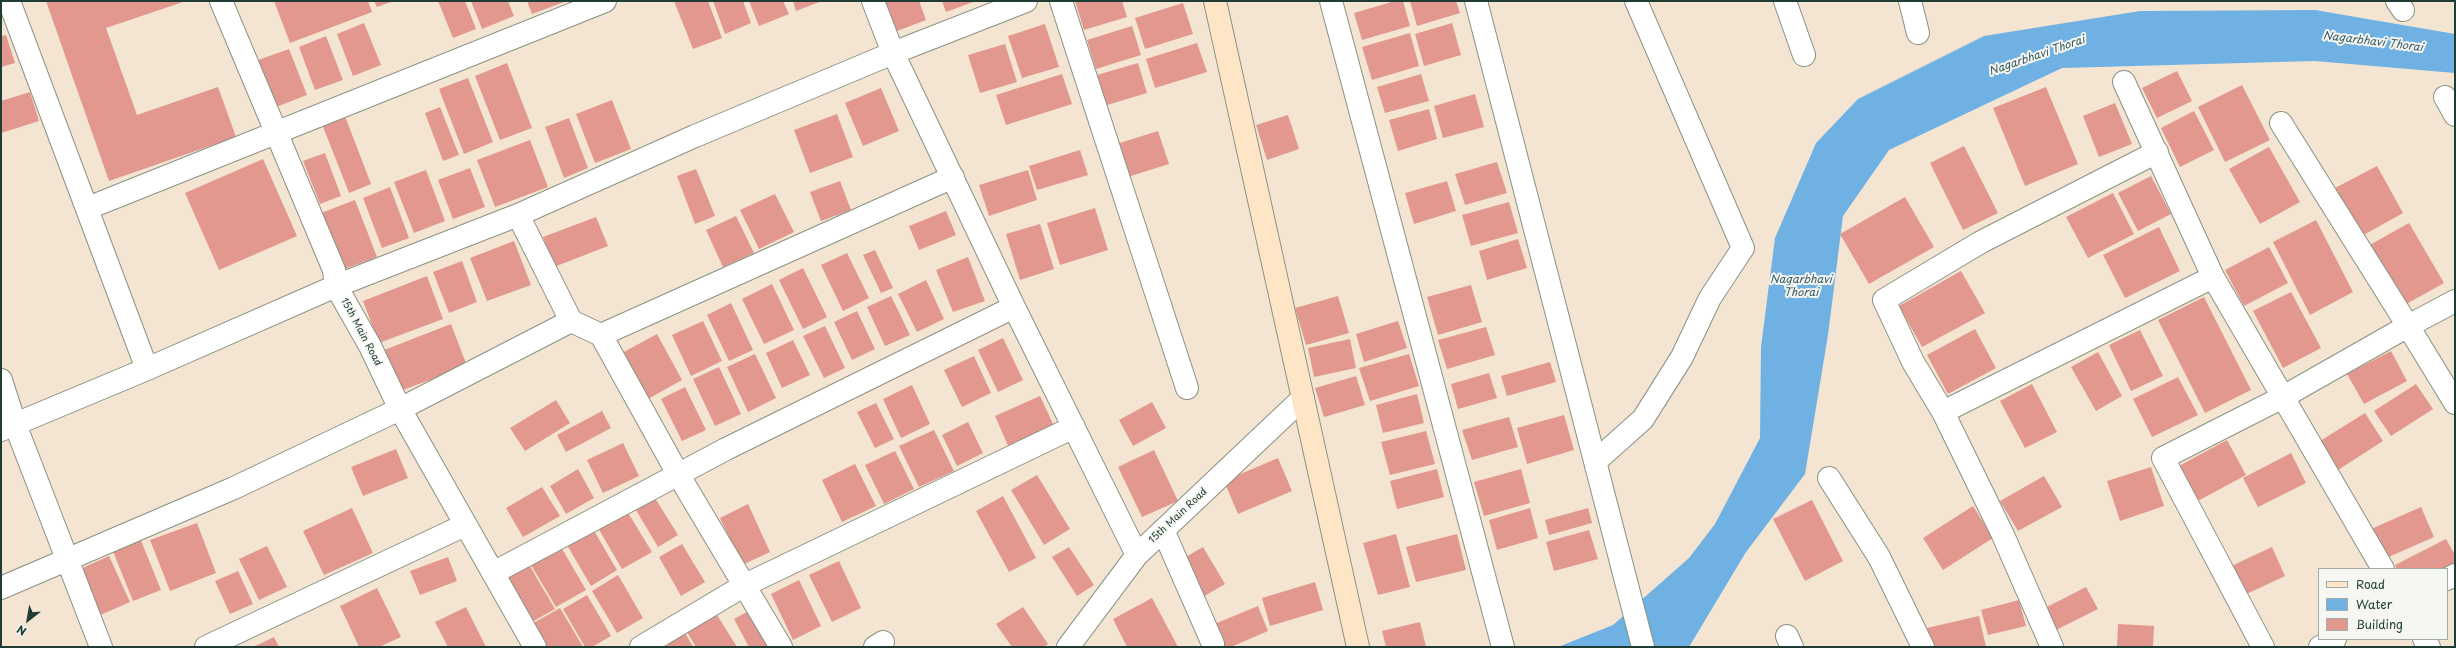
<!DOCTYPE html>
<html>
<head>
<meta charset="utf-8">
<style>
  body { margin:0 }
  #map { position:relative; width:2456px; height:648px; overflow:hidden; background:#f4e5d2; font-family:"Playpen Sans",sans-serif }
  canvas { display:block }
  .frame { position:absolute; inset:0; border:2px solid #1f3d34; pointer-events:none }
  .legend { position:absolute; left:2318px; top:568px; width:130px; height:72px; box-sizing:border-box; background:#f6f6f2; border:1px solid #a0aca6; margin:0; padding:5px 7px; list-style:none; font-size:12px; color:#1f3d34 }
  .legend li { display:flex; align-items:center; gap:8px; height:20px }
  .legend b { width:20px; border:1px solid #a0aca6 }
  .north { position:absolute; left:8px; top:600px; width:40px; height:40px; -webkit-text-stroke:3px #f6f6f2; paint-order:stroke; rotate:211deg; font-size:11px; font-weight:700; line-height:16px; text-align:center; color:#1f3d34 }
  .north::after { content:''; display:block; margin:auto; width:14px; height:18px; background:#1f3d34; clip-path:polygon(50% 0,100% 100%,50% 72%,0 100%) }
</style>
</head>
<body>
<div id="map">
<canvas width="2456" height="648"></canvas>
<div class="frame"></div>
<ul class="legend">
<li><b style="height:5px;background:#fee5c5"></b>Road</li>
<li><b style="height:11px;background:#70b1e4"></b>Water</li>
<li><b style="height:11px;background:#e2988e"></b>Building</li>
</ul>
<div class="north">N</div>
</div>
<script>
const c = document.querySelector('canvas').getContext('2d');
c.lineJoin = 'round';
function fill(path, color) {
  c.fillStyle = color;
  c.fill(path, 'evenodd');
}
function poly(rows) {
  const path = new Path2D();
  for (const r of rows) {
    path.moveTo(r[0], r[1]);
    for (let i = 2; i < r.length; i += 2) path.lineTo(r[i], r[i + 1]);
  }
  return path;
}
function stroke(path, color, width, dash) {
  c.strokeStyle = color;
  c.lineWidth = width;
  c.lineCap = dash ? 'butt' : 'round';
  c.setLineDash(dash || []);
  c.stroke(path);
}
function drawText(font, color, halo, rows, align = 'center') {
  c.font = font + ' "Playpen Sans",sans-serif';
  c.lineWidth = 4;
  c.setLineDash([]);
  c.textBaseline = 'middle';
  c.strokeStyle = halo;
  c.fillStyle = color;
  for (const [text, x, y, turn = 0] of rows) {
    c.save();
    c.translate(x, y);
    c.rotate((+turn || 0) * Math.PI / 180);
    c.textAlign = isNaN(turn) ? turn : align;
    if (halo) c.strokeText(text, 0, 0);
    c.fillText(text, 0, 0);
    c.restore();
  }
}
fill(poly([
  [2315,10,2455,34,2455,73,2315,61,2062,68,1889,150,1843,216,1828,335,1805,474,1746,552,1689,647,1558,647,1613,625,1689,558,1715,524,1760,438,1761,347,1775,238,1816,143,1858,99,1984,36,2140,11]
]), '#70b1e4');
fill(poly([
  [46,1,186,1,106,28,137,115,218,87,236,137,109,181],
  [274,1,368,1,372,12,290,43],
  [374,1,394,1,377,7],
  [438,1,465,1,476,29,453,38],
  [471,1,508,1,514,16,482,29],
  [527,1,567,1,532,14],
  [674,1,708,1,722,38,693,49],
  [713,1,743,1,751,23,725,34],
  [749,1,783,1,789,14,759,26],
  [793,1,822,1,796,11],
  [885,1,919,1,926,20,897,31],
  [942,1,976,1,946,12],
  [1075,1,1122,1,1127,17,1084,30],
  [1395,1,1403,1,1410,26,1362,40,1354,13],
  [1410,1,1456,1,1460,13,1417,26],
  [1183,3,1193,34,1145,49,1135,18],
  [364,23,381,65,353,76,337,34],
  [1452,23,1461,55,1424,66,1415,34],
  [1045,24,1059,67,1022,78,1008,36],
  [1132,26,1141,55,1096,69,1087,40],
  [1410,33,1419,66,1372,80,1362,47],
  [6,35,15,63,1,67,1,36],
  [326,36,343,80,315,90,299,47],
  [1197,43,1207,72,1155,88,1146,59],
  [1005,44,1017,82,980,93,968,55],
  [289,49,307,95,276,107,258,60],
  [507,63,532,128,500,140,475,76],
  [1138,63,1147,93,1107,105,1097,75],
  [2177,71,2192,101,2157,118,2142,88],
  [1062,74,1072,104,1006,125,996,95],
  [1421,74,1429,101,1385,113,1377,87],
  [468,78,493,142,464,154,439,89],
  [2242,85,2270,140,2225,162,2198,107],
  [2046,87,2078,164,2025,186,1993,108],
  [881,88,899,131,863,146,845,103],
  [30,92,39,121,1,133,1,101],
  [1475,94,1484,127,1443,138,1434,106],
  [612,100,631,149,595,163,576,114],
  [2115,103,2132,144,2099,157,2083,116],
  [440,107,459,155,443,161,425,113],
  [1429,109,1437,139,1398,151,1389,120],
  [2194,111,2214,150,2180,167,2161,128],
  [837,114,853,157,810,173,794,130],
  [1288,115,1299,149,1267,160,1256,125],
  [345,116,371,184,349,193,322,124],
  [569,118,588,168,564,178,545,127],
  [1158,131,1169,164,1121,179,1110,146],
  [530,140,548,187,495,207,477,160],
  [1964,146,1998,213,1963,230,1930,163],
  [2269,147,2300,202,2260,224,2229,169],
  [1080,150,1088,175,1037,190,1029,166],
  [325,153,341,196,320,204,303,161],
  [263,159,297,236,219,270,185,193],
  [1497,162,1507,193,1465,205,1455,174],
  [2377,166,2403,213,2362,236,2335,188],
  [470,168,485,207,453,219,438,180],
  [696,169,715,216,695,224,677,176],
  [426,170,445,221,414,233,394,182],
  [1028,170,1037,200,989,216,979,185],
  [2151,176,2171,214,2138,231,2118,193],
  [840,181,851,210,821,221,810,192],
  [1447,181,1456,211,1414,224,1405,193],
  [390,187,409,238,382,248,363,198],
  [2113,193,2134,234,2088,258,2066,217],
  [775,194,794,232,759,249,740,210],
  [1905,197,1934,247,1869,284,1840,234],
  [355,200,377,257,342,270,321,213],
  [1509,202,1518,233,1471,246,1462,215],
  [1095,208,1108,250,1060,265,1047,223],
  [946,211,956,235,919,250,909,226],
  [736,216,754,253,723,267,706,230],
  [596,217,608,246,554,267,543,237],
  [2316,220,2353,292,2310,315,2273,242],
  [2409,223,2444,283,2401,307,2366,247],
  [1040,224,1054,269,1020,280,1006,234],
  [2159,227,2180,271,2125,298,2103,255],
  [1518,239,1527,268,1487,280,1479,251],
  [514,241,531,285,487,301,470,258],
  [2269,247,2288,283,2244,306,2225,270],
  [875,250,893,288,881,293,863,255],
  [847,253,869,298,843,311,821,265],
  [968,257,985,301,953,312,936,270],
  [462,261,477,302,449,313,433,272],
  [803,268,827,317,803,329,779,280],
  [1961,271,1985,313,1922,347,1899,306],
  [427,276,443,319,379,343,363,301],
  [926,280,944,319,917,332,898,294],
  [772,284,794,330,764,344,742,299],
  [1471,285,1482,322,1438,335,1427,297],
  [2291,292,2321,348,2283,368,2253,311],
  [891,296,910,335,885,346,867,307],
  [1338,296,1349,333,1306,345,1295,308],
  [2204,297,2251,390,2205,413,2158,320],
  [731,303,753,350,729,361,707,315],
  [857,311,875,349,852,360,834,322],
  [703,321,722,361,691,376,672,335],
  [1398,321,1407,348,1364,362,1356,334],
  [451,324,467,366,395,393,379,352],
  [825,326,845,368,824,378,803,336],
  [1486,327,1495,355,1447,369,1438,340],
  [1975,329,1996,368,1948,394,1927,355],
  [2140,330,2163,376,2131,391,2109,345],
  [657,334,682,380,648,399,622,353],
  [1003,338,1023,380,998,392,978,350],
  [1350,339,1356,368,1314,377,1308,348],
  [793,340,810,375,782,388,766,353],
  [2391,351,2407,381,2364,404,2347,374],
  [2098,352,2122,396,2096,411,2071,367],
  [755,354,776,398,748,412,727,367],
  [1409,354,1419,386,1370,401,1359,368],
  [974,356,991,393,962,407,944,370],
  [1550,362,1556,382,1507,396,1501,376],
  [719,367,741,414,715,426,693,379],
  [1489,373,1497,398,1458,409,1451,384],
  [1356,376,1365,405,1324,417,1315,388],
  [2178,377,2198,415,2152,437,2133,399],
  [2032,384,2057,432,2025,448,2000,401],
  [2416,384,2433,409,2391,436,2374,411],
  [912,385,930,424,901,438,883,399],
  [685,387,706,430,682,441,661,399],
  [1417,394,1424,423,1383,433,1376,405],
  [1040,396,1055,428,1009,448,995,416],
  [556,400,570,423,525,451,510,428],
  [1152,402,1166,428,1133,446,1119,420],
  [876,403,894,439,875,448,857,412],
  [602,411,611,428,566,452,557,435],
  [2365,413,2383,441,2338,470,2320,441],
  [1564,415,1574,450,1527,464,1517,428],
  [1509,417,1518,447,1472,460,1462,430],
  [968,422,983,453,957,466,942,435],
  [934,430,954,471,919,487,899,446],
  [1426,431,1435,464,1390,475,1381,442],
  [2227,440,2246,475,2194,503,2175,468],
  [623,443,639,476,603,493,587,460],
  [396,449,408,478,363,496,351,467],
  [1154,450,1178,501,1142,517,1118,467],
  [895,451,914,489,884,504,865,465],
  [2291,453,2306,483,2258,507,2243,478],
  [1278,458,1292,491,1238,514,1224,481],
  [855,464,876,506,842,522,822,480],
  [2151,467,2164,506,2120,521,2107,481],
  [578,469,594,498,566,514,550,486],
  [1437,469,1444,497,1397,509,1390,481],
  [1521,469,1530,503,1484,516,1474,482],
  [1037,475,1070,529,1044,545,1011,490],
  [2044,476,2062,507,2018,531,2000,501],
  [542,487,560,516,523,537,506,508],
  [1003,496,1036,558,1009,572,976,511],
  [655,498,678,535,658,547,636,510],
  [1812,500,1843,561,1805,581,1773,519],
  [748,504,770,552,742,565,720,518],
  [1973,506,1993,538,1943,570,1923,538],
  [2421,507,2434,537,2384,559,2371,529],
  [352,508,373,553,324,575,303,531],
  [1530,508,1538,538,1497,550,1489,520],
  [1588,508,1592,523,1549,535,1545,520],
  [627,511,652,552,622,569,598,528],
  [197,523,216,573,170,591,150,540],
  [593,529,617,570,591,586,567,545],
  [1589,530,1598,559,1554,571,1546,542],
  [1396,534,1410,587,1378,595,1363,543],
  [1457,534,1466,570,1416,582,1406,547],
  [140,538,161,590,133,601,112,549],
  [2446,539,2455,555,2455,567,2447,569,2397,569,2395,565],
  [682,544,705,582,681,596,659,557],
  [267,546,287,587,259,600,239,559],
  [561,547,586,590,556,607,531,565],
  [1069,547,1094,585,1077,596,1052,557],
  [1203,547,1225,584,1201,598,1179,561],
  [2272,547,2285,576,2240,597,2227,568],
  [109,556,130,602,98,616,78,570],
  [448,557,457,581,420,595,410,571],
  [839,561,861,608,832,622,809,575],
  [528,563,555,609,528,624,501,578],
  [238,571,253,604,230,614,215,581],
  [618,575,643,618,617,633,592,591],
  [799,580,821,626,793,640,771,594],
  [1315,582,1323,610,1270,626,1262,598],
  [2086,587,2098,609,2054,631,2043,609],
  [377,588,401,637,379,647,359,647,340,606],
  [587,595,611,636,592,647,585,647,563,609],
  [1152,598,1178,647,1127,647,1113,619],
  [2019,600,2026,626,1988,635,1981,610],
  [1258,606,1268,631,1231,647,1222,647,1212,625],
  [466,607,486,647,448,647,435,622],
  [1023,607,1048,644,1044,647,1012,647,996,624],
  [560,608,583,647,540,647,530,625],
  [752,609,772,647,749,647,734,619],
  [717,615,737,647,696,647,687,632],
  [1979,616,1986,647,1932,647,1927,628],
  [1420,622,1426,647,1386,647,1382,631],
  [2118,624,2154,626,2153,647,2117,647],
  [684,631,693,647,669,647,666,642],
  [274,637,279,647,253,647]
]), '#e2988e');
const street = poly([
  [9,1,147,369],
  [221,1,334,270,336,286,370,346,400,409,535,647],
  [873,1,893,53,1014,307,1137,555],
  [1061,1,1187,388],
  [1331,1,1503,647],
  [1476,1,1643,647],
  [1785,1,1804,55],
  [1910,1,1918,33],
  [2397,1,2403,10],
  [2124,82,2213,277,2383,569],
  [2445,97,2455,115],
  [88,208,605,1],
  [518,215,571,321,601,335],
  [2455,301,2408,326,2455,403],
  [1,380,15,424,101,647],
  [1943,412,2213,277],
  [1,430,147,369,336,286,518,215,695,136,893,53,1026,1],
  [1596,461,1643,419,1682,357,1710,298,1743,248,1636,1],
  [1829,478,1879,557,1923,647],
  [1163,530,1213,644],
  [493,573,726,449,1014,307],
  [2447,579,2455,575],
  [1,588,234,488,400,409,571,321],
  [1787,636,1792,647],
  [2424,639,2429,647],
  [206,647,465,525],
  [641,647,745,585,1074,427],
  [781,647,678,474,601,335,953,177],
  [875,647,883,642],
  [1068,647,1137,555,1303,398],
  [2052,647,2003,535,1943,412,1913,362,1884,300,1981,242,2157,152],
  [2263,647,2163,458,2283,397,2408,326,2281,123],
  [2320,647,2335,639]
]);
const secondary = poly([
  [1215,1,1358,647]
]);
stroke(street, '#8a9183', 24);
stroke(secondary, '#8a9183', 24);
stroke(street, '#fff', 22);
stroke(secondary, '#fee5c5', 22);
drawText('10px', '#1f3d34', '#f6f6f2', [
  ["15th Main Road",361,332,62],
  ["15th Main Road",1178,516,-43]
]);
drawText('italic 11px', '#335a60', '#f6f6f2', [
  ["Nagarbhavi Thorai",2373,42,7],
  ["Nagarbhavi Thorai",2037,56,-19],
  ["Nagarbhavi",1801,280],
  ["Thorai",1801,293]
]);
</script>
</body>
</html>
